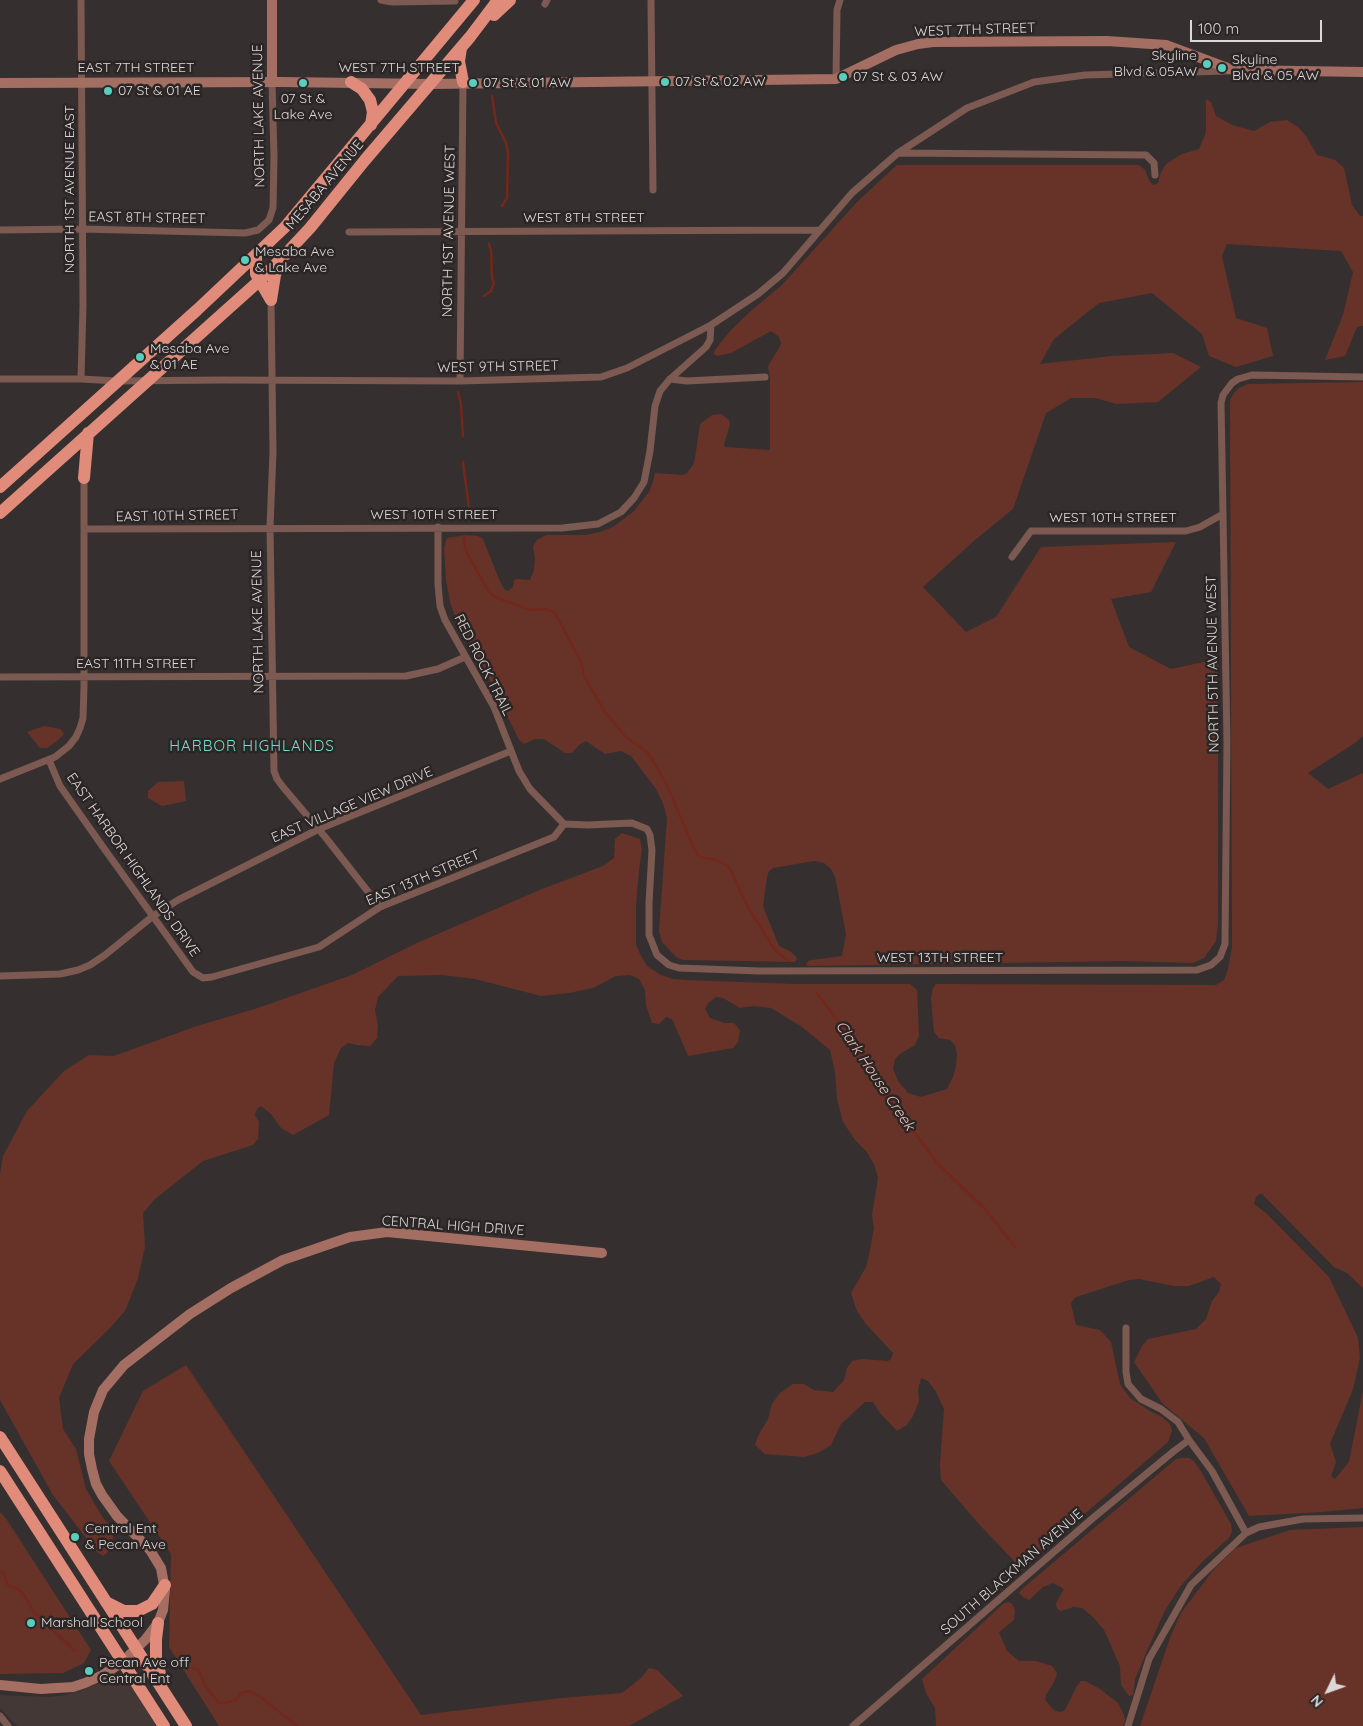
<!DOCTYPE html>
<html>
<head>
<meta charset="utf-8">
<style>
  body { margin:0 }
  #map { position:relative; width:1363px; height:1726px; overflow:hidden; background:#35302f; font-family:Quicksand,sans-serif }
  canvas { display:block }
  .north { position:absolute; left:1303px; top:1666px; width:50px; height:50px; -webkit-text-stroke:4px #2b2625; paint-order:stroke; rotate:228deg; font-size:14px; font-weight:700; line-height:20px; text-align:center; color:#dbd8d7 }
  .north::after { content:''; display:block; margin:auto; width:18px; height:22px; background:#dbd8d7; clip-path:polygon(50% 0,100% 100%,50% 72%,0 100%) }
  .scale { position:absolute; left:1190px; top:20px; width:132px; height:22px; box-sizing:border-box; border:2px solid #dbd8d7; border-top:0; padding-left:6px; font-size:15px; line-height:18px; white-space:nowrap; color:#dbd8d7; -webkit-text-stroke:4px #2b2625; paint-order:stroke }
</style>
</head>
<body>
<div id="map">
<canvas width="1363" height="1726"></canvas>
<div class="north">N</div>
<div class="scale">100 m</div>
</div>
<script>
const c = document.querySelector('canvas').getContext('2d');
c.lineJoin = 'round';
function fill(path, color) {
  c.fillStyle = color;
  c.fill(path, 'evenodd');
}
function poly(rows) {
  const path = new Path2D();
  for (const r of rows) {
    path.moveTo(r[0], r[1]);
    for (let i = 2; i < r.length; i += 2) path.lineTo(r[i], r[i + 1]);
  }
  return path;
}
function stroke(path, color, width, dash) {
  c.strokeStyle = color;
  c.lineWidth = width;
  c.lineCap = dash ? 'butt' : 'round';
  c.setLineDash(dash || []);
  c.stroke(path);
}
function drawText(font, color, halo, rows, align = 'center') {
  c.font = font + ' Quicksand,sans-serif';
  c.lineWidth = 5;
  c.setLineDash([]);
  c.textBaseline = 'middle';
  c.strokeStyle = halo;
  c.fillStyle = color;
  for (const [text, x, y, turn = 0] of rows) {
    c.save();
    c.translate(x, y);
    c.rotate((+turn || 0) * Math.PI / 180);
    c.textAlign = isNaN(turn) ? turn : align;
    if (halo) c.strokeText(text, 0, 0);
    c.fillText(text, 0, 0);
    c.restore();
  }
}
fill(poly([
  [124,1675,157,1726,17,1726,0,1708,0,1695,49,1697,66,1695]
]), '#433835');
fill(poly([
  [1206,99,1211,102,1216,116,1232,125,1254,131,1270,122,1287,120,1298,127,1306,136,1317,155,1335,160,1344,168,1352,205,1360,216,1363,216,1363,326,1357,327,1345,356,1325,360,1343,315,1353,272,1341,251,1227,244,1222,256,1236,318,1267,328,1273,356,1236,367,1209,356,1202,334,1152,293,1099,303,1054,339,1040,364,1112,356,1173,353,1201,367,1158,402,1116,404,1095,398,1071,398,1046,413,1013,509,975,540,923,587,966,632,996,617,1041,547,1176,542,1151,592,1111,599,1129,647,1171,669,1218,659,1218,923,1216,941,1204,958,1193,963,1124,961,809,966,806,965,808,961,812,960,842,956,846,934,835,877,831,869,824,863,814,861,773,868,769,871,767,877,763,906,779,946,790,951,797,958,795,962,683,960,676,957,662,942,659,931,667,818,663,803,656,789,631,756,621,751,605,754,586,741,579,745,572,753,565,753,544,739,535,739,524,744,519,740,491,682,455,616,450,602,446,579,444,548,447,538,466,535,478,536,483,539,499,579,504,589,508,591,513,587,514,580,517,579,530,580,534,570,535,558,533,546,537,540,546,535,585,535,600,532,613,527,634,511,649,492,653,482,655,473,683,475,687,473,693,465,695,458,700,424,712,415,721,414,729,420,730,425,724,444,725,447,769,450,770,448,770,379,768,366,779,348,781,343,779,337,771,331,731,353,717,356,714,354,715,350,730,331,752,310,782,285,857,202,897,165,1139,165,1145,170,1150,182,1153,185,1158,183,1161,172,1166,164,1182,154,1199,149,1206,132],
  [1363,382,1363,736,1355,743,1308,773,1328,789,1363,773,1363,1288,1347,1273,1334,1267,1262,1194,1259,1194,1256,1197,1254,1204,1267,1214,1329,1277,1358,1338,1360,1358,1353,1389,1330,1444,1336,1462,1331,1476,1335,1479,1349,1462,1363,1391,1363,1508,1322,1512,1249,1516,1204,1438,1163,1404,1134,1362,1142,1346,1148,1339,1196,1329,1206,1319,1212,1301,1219,1292,1221,1284,1214,1277,1189,1286,1174,1286,1139,1279,1129,1280,1076,1297,1072,1301,1071,1304,1076,1325,1100,1330,1111,1342,1120,1384,1130,1398,1150,1411,1162,1417,1170,1424,1172,1431,1168,1442,1029,1562,1023,1565,1016,1563,977,1522,941,1480,940,1464,944,1409,936,1392,928,1381,921,1378,918,1390,919,1401,913,1416,907,1425,897,1431,880,1413,873,1402,865,1402,841,1424,831,1445,818,1453,804,1457,765,1454,755,1445,759,1434,768,1419,772,1404,780,1393,793,1384,804,1384,814,1390,833,1392,844,1380,847,1368,852,1361,862,1359,888,1361,891,1359,893,1353,866,1324,857,1311,851,1293,866,1267,869,1255,874,1228,872,1215,878,1178,874,1164,867,1152,855,1140,843,1122,837,1099,835,1072,830,1050,802,1027,771,1008,753,1006,740,1008,723,998,716,997,708,1003,705,1009,710,1018,724,1023,734,1023,740,1030,738,1042,733,1048,688,1056,672,1019,666,1017,659,1024,652,1023,646,1005,645,990,639,979,630,975,616,976,593,988,569,993,541,996,475,979,442,975,398,976,378,997,375,1010,378,1026,377,1038,370,1046,357,1045,348,1043,341,1048,334,1063,329,1115,293,1135,281,1128,271,1114,261,1106,257,1109,255,1115,259,1122,258,1139,253,1145,203,1161,155,1199,143,1213,145,1247,138,1278,125,1311,109,1329,73,1364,59,1398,63,1429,76,1449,86,1489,103,1518,110,1525,114,1532,112,1544,107,1553,103,1556,97,1552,53,1495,0,1400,0,1174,3,1156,27,1111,64,1071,89,1055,114,1056,197,1026,258,1008,352,975,417,943,542,889,603,866,614,858,615,839,622,833,640,839,642,850,639,869,636,905,636,944,640,954,647,966,661,975,673,979,686,980,793,984,910,984,917,990,919,1035,915,1045,900,1054,895,1059,893,1069,898,1081,908,1093,921,1097,947,1089,953,1077,956,1066,957,1054,955,1045,950,1040,939,1038,934,1032,931,998,933,988,936,984,1216,985,1224,980,1228,969,1232,947,1230,400,1234,393,1239,388,1248,384],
  [44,726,60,729,64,734,57,741,47,748,40,748,27,732],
  [184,781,186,801,162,806,148,798,148,791,158,782],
  [186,1365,421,1715,562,1698,622,1693,641,1678,649,1668,657,1670,683,1696,629,1726,219,1726,169,1647,171,1554,109,1461,143,1391],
  [1182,1458,1189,1458,1194,1461,1202,1473,1231,1524,1232,1531,1229,1538,1203,1561,1180,1587,1164,1612,1135,1679,1133,1695,1129,1696,1121,1685,1120,1666,1104,1630,1093,1617,1082,1608,1073,1607,1061,1611,1057,1609,1056,1603,1064,1589,1053,1583,1043,1587,1029,1600,1023,1597,1019,1593,1022,1589,1176,1459],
  [0,1512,7,1520,91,1650,84,1663,63,1673,0,1674],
  [1363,1527,1363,1726,1140,1726,1171,1635,1181,1613,1215,1568,1236,1548,1290,1530],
  [1009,1602,1012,1604,1015,1610,1014,1620,999,1632,1007,1651,1019,1661,1036,1661,1052,1666,1057,1673,1055,1680,1046,1695,1045,1700,1051,1707,1055,1711,1061,1712,1065,1710,1077,1686,1081,1681,1085,1681,1100,1689,1118,1703,1124,1715,1125,1720,1123,1726,936,1726,935,1708,926,1693,922,1679,1003,1604]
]), '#673329');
stroke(poly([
  [492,96,496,123,506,143,508,153,507,198,502,206],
  [484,296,491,291,494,283,492,278,491,251,489,244],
  [458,392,461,405,463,436],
  [463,462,469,508],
  [464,537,465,549,488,591,495,597,530,610,546,609,555,613,581,662,585,678,605,712,626,737,648,753,665,781,696,853,700,857,716,860,729,867,748,907,774,949,788,961],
  [816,992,845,1030,882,1093,922,1142,936,1162,985,1209,1015,1247],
  [0,1571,4,1574,8,1585,18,1589,24,1595,34,1612,75,1651],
  [192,1668,199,1671,206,1687,219,1703,224,1703,236,1700,241,1693,249,1691,261,1697,297,1726]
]), '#73281b', 2.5);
stroke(poly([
  [81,0,83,305,81,379],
  [381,0,392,2,455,1],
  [651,0,653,190],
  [545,4,547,0],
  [836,79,837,10,840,0],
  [898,153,1146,155,1154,163,1155,175],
  [0,230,81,229,245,233,258,230,269,220,273,208,274,157,272,82],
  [349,232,819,230],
  [271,300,273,452,270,527,274,771,277,779,283,787,326,838,380,907],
  [0,379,81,379,117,381,222,380,460,381,601,377,627,368,711,325,758,294,783,273,852,193,898,153,967,108,1034,82,1085,75,1228,71],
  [670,379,687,381,765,377],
  [460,381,463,82],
  [438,527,438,584,440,606,445,620,494,707,519,771,530,789,564,824],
  [84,529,562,528,598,524,621,512,634,498,644,482,650,451,655,406,660,391,670,379,706,347,710,340,711,325],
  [1012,557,1031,531,1186,531,1200,527,1223,514],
  [0,677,406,676,438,669,465,657],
  [49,760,60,786,103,847,193,972,203,978,212,977,319,947,380,907,554,837,564,824],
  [0,779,55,757,69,746,76,737,80,728,83,718,84,687,84,478],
  [564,824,588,825,632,823,647,829,650,835,652,850,649,903,649,935,657,955,669,965,679,968,759,971,1197,970,1211,965,1220,957,1225,944,1227,741,1221,403,1223,395,1232,383,1238,379,1252,375,1363,377],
  [0,976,60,974,78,970,90,965,105,955,153,916,178,900,319,829,511,751],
  [1126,1328,1126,1372,1128,1384,1141,1399,1161,1409,1178,1422,1189,1440,1212,1471,1246,1533],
  [0,1716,8,1726],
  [853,1726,1093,1518,1174,1451,1189,1440],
  [1128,1726,1149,1659,1191,1585,1246,1533,1259,1527,1303,1519,1363,1518]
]), '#7c5951', 7);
stroke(poly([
  [272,82,272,0],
  [0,83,282,82,431,84,836,79,896,50,918,44,933,42,1107,41,1166,45,1233,70,1363,72],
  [0,1685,41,1689,73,1687,85,1683,103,1675,122,1662,145,1640,158,1623,163,1610,165,1590,161,1568,150,1550,117,1516,102,1495,96,1484,92,1469,89,1454,89,1439,94,1412,103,1390,124,1365,190,1314,231,1288,283,1260,350,1237,387,1232,602,1253]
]), '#a56e62', 10);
stroke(poly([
  [494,15,510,0],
  [461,48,459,61,463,82],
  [351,82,362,89,370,100,373,112,371,125],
  [256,256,256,274,271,300],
  [271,300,275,275,279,264],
  [84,478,88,433],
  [0,487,197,310,285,227,474,0],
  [0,513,259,281,282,258,310,228,365,160,470,37,498,0],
  [0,1437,186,1726],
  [0,1471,164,1726],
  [106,1602,124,1611,138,1611,152,1604,165,1585],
  [158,1623,156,1639,156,1658,162,1682]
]), '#e18b7a', 12);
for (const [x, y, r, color] of [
  [1207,64,5,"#5acebd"],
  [1222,68,5,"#5acebd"],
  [843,77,5,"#5acebd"],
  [665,82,5,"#5acebd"],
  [303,83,5,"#5acebd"],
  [473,83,5,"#5acebd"],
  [108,91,5,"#5acebd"],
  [245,260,5,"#5acebd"],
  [140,357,5,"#5acebd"],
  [75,1537,5,"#5acebd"],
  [31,1623,5,"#5acebd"],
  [89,1671,5,"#5acebd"]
]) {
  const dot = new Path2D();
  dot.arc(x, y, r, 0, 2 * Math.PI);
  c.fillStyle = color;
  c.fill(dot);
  stroke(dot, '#2b2625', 2);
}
drawText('14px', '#dbd8d7', '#2b2625', [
  ["WEST 7TH STREET",975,30,-2],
  ["EAST 7TH STREET",136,68],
  ["WEST 7TH STREET",399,68],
  ["NORTH LAKE AVENUE",259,116,-91],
  ["MESABA AVENUE",325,185,-50],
  ["NORTH 1ST AVENUE EAST",70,189,-90],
  ["EAST 8TH STREET",147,218,1],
  ["WEST 8TH STREET",584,218],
  ["NORTH 1ST AVENUE WEST",449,231,-89],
  ["WEST 9TH STREET",498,367,-1],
  ["WEST 10TH STREET",434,515],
  ["EAST 10TH STREET",177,516,-1],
  ["WEST 10TH STREET",1113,518],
  ["NORTH LAKE AVENUE",258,622,-91],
  ["EAST 11TH STREET",136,664],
  ["NORTH 5TH AVENUE WEST",1213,664,-91],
  ["RED ROCK TRAIL",483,665,63],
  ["EAST VILLAGE VIEW DRIVE",352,805,-23],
  ["EAST HARBOR HIGHLANDS DRIVE",133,865,55],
  ["EAST 13TH STREET",423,878,-23],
  ["WEST 13TH STREET",940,958],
  ["CENTRAL HIGH DRIVE",453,1226,4],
  ["SOUTH BLACKMAN AVENUE",1012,1572,-41]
]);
drawText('14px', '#dbd8d7', '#2b2625', [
  ["Skyline",1197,56,"right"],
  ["Blvd & 05AW",1197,72,"right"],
  ["Skyline",1232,60],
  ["Blvd & 05 AW",1232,76],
  ["07 St & 03 AW",853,77],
  ["07 St & 02 AW",675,82],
  ["07 St & 01 AW",483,83],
  ["07 St & 01 AE",118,91],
  ["07 St &",303,99,"center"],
  ["Lake Ave",303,115,"center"],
  ["Mesaba Ave",255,252],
  ["& Lake Ave",255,268],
  ["Mesaba Ave",150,349],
  ["& 01 AE",150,365],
  ["Central Ent",85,1529],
  ["& Pecan Ave",85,1545],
  ["Marshall School",41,1623],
  ["Pecan Ave off",99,1663],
  ["Central Ent",99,1679]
], 'left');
c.letterSpacing = '1px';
drawText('15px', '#74dccb', '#2b2625', [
  ["HARBOR HIGHLANDS",252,746]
]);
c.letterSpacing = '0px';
drawText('italic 15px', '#f0c1b7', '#2b2625', [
  ["Clark House Creek",875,1076,56]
]);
</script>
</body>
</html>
